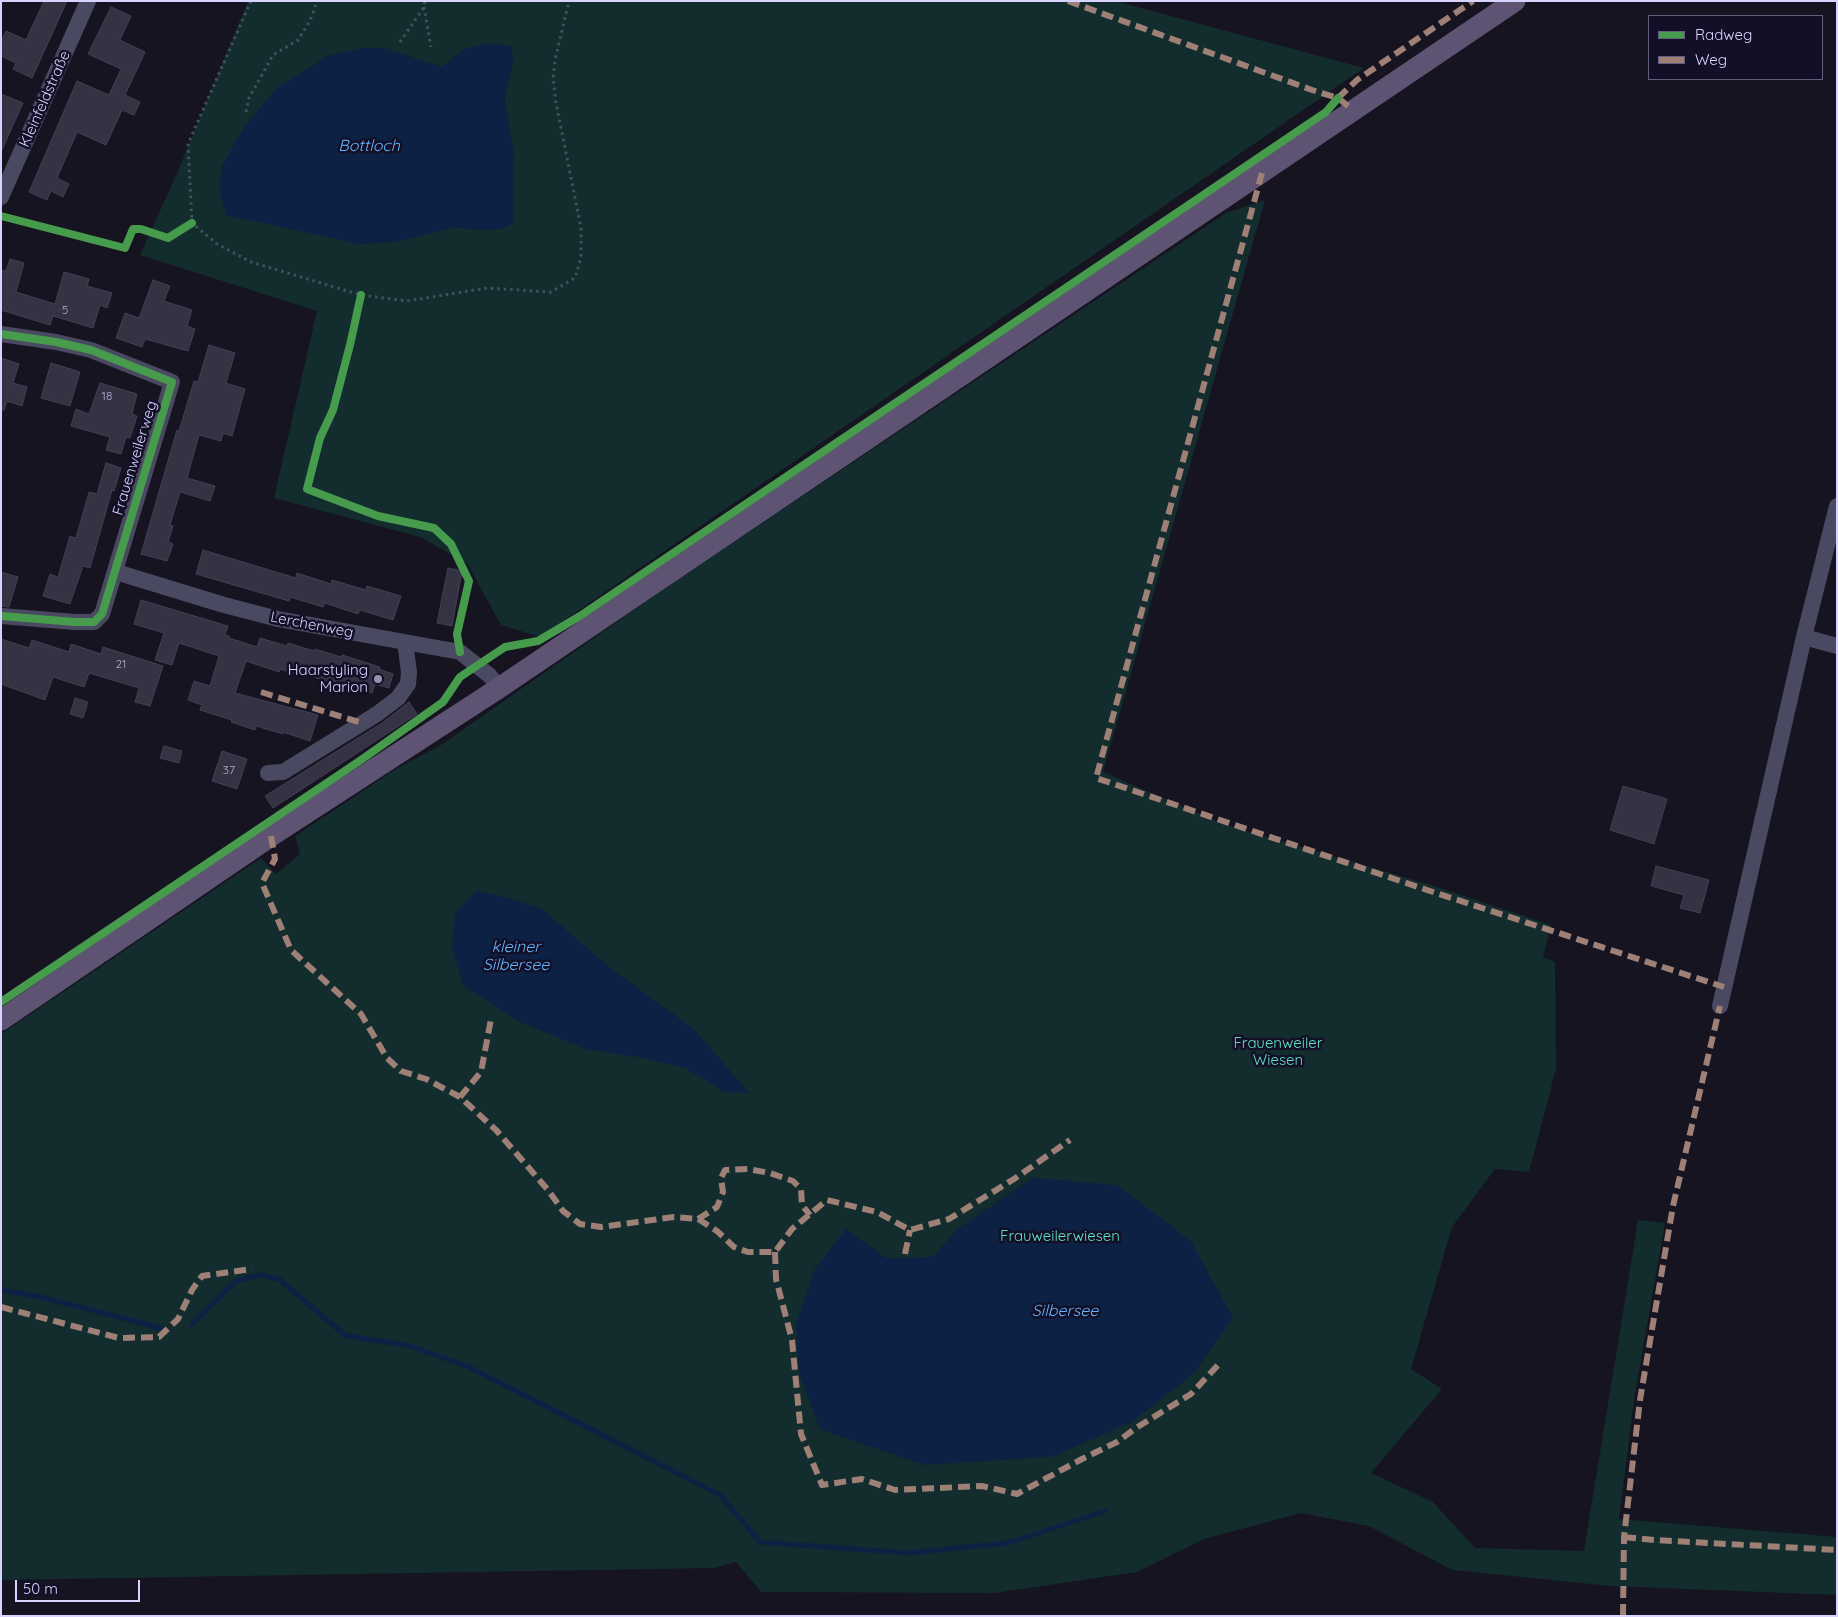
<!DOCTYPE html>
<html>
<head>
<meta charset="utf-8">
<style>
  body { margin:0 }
  #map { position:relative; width:1838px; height:1617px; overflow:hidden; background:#161421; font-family:Quicksand,sans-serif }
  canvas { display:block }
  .frame { position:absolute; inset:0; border:2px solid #d9d4ff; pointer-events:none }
  .legend { position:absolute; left:1648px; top:15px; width:175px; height:65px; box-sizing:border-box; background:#130f26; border:1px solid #625e7d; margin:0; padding:6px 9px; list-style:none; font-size:15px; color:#d9d4ff }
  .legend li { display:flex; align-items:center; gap:10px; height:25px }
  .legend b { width:25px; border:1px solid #625e7d }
  .scale { position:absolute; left:15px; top:1580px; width:125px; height:22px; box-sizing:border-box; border:2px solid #d9d4ff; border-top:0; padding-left:6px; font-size:15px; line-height:18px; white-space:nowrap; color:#d9d4ff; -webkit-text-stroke:4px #130f26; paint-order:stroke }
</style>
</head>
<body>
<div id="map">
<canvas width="1838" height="1617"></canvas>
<div class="frame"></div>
<ul class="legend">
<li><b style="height:6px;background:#469c4c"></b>Radweg</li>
<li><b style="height:6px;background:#9e8076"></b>Weg</li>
</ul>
<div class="scale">50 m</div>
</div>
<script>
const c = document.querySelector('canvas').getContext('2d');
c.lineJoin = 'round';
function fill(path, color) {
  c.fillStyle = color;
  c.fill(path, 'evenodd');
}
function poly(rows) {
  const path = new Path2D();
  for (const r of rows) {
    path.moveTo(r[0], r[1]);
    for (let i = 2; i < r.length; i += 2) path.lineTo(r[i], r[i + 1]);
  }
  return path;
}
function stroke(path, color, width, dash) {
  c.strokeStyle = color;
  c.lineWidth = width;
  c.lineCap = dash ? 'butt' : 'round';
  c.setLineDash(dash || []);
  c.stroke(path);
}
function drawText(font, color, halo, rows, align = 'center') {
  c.font = font + ' Quicksand,sans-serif';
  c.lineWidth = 5;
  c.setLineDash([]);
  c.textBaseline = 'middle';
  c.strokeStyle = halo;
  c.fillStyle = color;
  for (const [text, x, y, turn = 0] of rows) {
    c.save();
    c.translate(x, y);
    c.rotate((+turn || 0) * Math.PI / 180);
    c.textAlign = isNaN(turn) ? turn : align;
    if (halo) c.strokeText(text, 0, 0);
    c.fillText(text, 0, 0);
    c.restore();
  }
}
fill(poly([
  [248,1,1115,1,1364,68,540,637,501,625,467,563,420,537,274,498,317,311,140,255,178,171],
  [383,48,442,67,465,49,513,63,504,98,514,155,514,223,481,230,456,227,429,233],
  [1265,200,1103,772,1226,825,1428,884,1551,925,1543,957,1555,962,1556,1069,1529,1172,1495,1169,1452,1227,1411,1369,1442,1389,1371,1473,1433,1502,1475,1548,1584,1551,1638,1220,1665,1223,1634,1400,1619,1519,1837,1537,1837,1595,1611,1586,1452,1570,1369,1526,1301,1513,1204,1539,1137,1572,994,1593,761,1592,736,1562,713,1568,1,1580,1,1034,261,858,276,874,300,854,295,836,396,769,441,745,671,584,1226,213]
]), '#132c2d');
fill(poly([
  [489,43,512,46,513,63,504,98,514,155,514,223,501,229,481,230,456,227,397,242,360,244,226,215,220,193,221,168,244,127,278,87,328,56,361,48,383,48,442,67,465,49],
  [477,891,505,897,542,909,609,967,695,1030,749,1093,725,1092,685,1068,638,1057,585,1049,518,1021,463,986,452,947,455,912],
  [1033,1178,1117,1185,1191,1241,1233,1318,1194,1373,1132,1422,1051,1457,924,1465,820,1429,799,1373,796,1324,815,1269,846,1229,886,1258,933,1257,957,1229]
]), '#0d2144');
stroke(poly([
  [1,1290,36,1296,131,1320,162,1329],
  [191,1325,236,1281,261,1275,279,1279,346,1336,407,1345,467,1366,720,1495,760,1542,908,1553,1008,1543,1105,1511]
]), '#0d2144', 5);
const building = poly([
  [44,1,67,1,32,78,13,69,16,63,1,56,1,42,6,31,26,40,44,1],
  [111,7,131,16,120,40,145,52,125,95,140,102,134,115,122,110,106,145,77,132,57,178,69,184,66,190,63,197,51,191,47,200,29,192,77,81,109,95,121,69,88,54,111,7],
  [1,94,23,103,1,152,1,94],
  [10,259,24,263,16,292,55,304,64,272,89,279,87,286,112,293,107,308,100,305,93,328,53,316,50,325,1,310,1,270,6,271,10,259],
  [153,280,170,286,164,301,192,310,187,326,195,329,188,351,145,339,142,347,116,338,125,313,139,318,153,280],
  [209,345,235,353,226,383,245,389,232,436,223,433,221,441,199,435,187,478,215,486,210,501,180,492,170,525,173,526,168,542,173,544,167,561,141,554,177,430,179,431,194,381,198,382,209,345],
  [1,358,19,364,13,383,27,387,22,406,7,401,4,410,1,410,1,358],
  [51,363,80,372,70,406,41,398,51,363],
  [100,383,137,394,132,414,137,416,130,438,126,437,121,454,106,450,110,437,71,426,76,409,89,414,100,383],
  [106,463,121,468,114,491,112,490,90,568,83,566,70,604,43,596,50,574,58,577,70,536,76,538,89,492,97,494,106,463],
  [203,550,296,578,297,573,331,584,332,580,366,590,367,586,401,596,393,620,360,610,358,614,325,603,323,607,290,597,289,601,196,574,203,550],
  [448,568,462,571,452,626,437,623,448,568],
  [1,572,18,577,9,607,1,606,1,572],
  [141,600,228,626,225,635,229,636,229,638,257,647,260,638,287,646,288,643,314,651,315,649,341,657,342,655,380,667,379,669,393,674,389,688,375,684,372,693,334,681,333,683,307,675,306,677,280,669,279,672,246,661,235,693,318,715,310,741,283,732,283,734,256,726,255,730,231,722,232,720,200,710,202,705,188,700,194,681,210,686,219,656,179,643,172,665,155,660,164,633,134,624,141,600],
  [1,639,29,648,32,640,69,652,71,644,101,654,103,647,163,666,150,706,135,702,139,688,89,673,84,687,53,677,45,700,1,684,1,639],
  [75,698,88,702,83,718,70,714,75,698],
  [409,702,417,714,273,808,265,796,382,723,409,702],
  [164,746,182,751,179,763,160,758,164,746],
  [222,751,247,759,237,789,212,781,222,751],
  [1623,786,1667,799,1654,844,1610,830,1623,786],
  [1656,866,1709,880,1700,913,1680,908,1684,895,1651,886,1656,866]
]);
fill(building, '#343243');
stroke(building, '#433f54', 1);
stroke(poly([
  [251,1,188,144,192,223,217,244,251,262,361,295,407,301,487,288,551,292,575,278,581,257,581,228,556,103,553,78,555,60,569,1],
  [424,7,431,47],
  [400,42,424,7,425,1],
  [246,112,249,98,273,55,298,40,310,21,317,1]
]), '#44505f', 3, [2.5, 4]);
stroke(poly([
  [1,197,88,1],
  [1,334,56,342,91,350,172,382,102,614,94,622,75,622,1,616],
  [116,572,224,605,278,619,460,652,490,676,499,688],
  [1804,637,1837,646],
  [268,773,283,772,377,714,398,698,408,684,409,672,405,642],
  [1720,1006,1804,637,1837,506]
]), '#4a4962', 16);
stroke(poly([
  [1,1020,271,836,499,688,1515,1]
]), '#5e5373', 21);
stroke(poly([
  [1068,1,1312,90,1338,98,1353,110],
  [1338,98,1357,80,1473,1],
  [1262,173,1096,778,1427,890,1724,987],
  [261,692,362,723],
  [271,836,275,859,262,883,291,950,361,1014,387,1058,401,1071,426,1079,460,1097,496,1130,548,1190,563,1211,580,1224,601,1227,674,1217,698,1219,717,1231,734,1247,748,1252,775,1252,792,1229,827,1200,877,1212,910,1230,949,1219,1014,1179,1070,1140],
  [460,1097,481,1072,491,1019],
  [698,1219,717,1207,723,1192,721,1178,725,1170,748,1169,770,1173,793,1181,801,1189,802,1205,810,1215],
  [775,1252,776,1279,792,1340,801,1434,822,1485,862,1479,895,1490,982,1486,1017,1494,1082,1459,1117,1442,1136,1428,1191,1394,1219,1364],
  [905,1254,910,1230],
  [1,1307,119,1338,159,1337,178,1319,192,1290,202,1276,252,1269],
  [1624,1537,1655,1540,1837,1550],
  [1623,1616,1624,1537,1640,1400,1673,1206,1720,1006]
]), '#9e8076', 6, [12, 6]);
stroke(poly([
  [1,216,125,248,133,229,141,229,168,238,192,223],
  [361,295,350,345,333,410,320,438,307,489,378,516,434,528,451,544,469,581,457,634,460,652],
  [1,334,56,342,91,350,172,382,102,614,94,622,75,622,1,616],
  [1,1002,361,760,443,702,460,677,505,647,538,641,580,616,1326,112,1338,98]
]), '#469c4c', 8);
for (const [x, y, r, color] of [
  [378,679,5,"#9591b1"]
]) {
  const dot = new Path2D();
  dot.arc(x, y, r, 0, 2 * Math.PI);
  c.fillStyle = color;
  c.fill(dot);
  stroke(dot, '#130f26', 2);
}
drawText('12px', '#b0acd0', null, [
  ["5",65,310],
  ["18",107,396],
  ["21",121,664],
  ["37",229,770]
]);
drawText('15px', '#d9d4ff', '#130f26', [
  ["Kleinfeldstraße",45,99,-66],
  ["Frauenweilerweg",135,458,-73],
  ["Lerchenweg",312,625,11]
]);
drawText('15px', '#d9d4ff', '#130f26', [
  ["Haarstyling",368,670],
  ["Marion",368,687]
], 'right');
drawText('15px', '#5fe0c0', '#130f26', [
  ["Frauenweiler",1278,1043],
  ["Wiesen",1278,1060],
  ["Frauweilerwiesen",1060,1236]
]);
drawText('italic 16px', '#62b6ff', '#130f26', [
  ["Bottloch",369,146],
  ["kleiner",516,947],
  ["Silbersee",516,965],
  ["Silbersee",1065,1311]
]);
</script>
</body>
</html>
